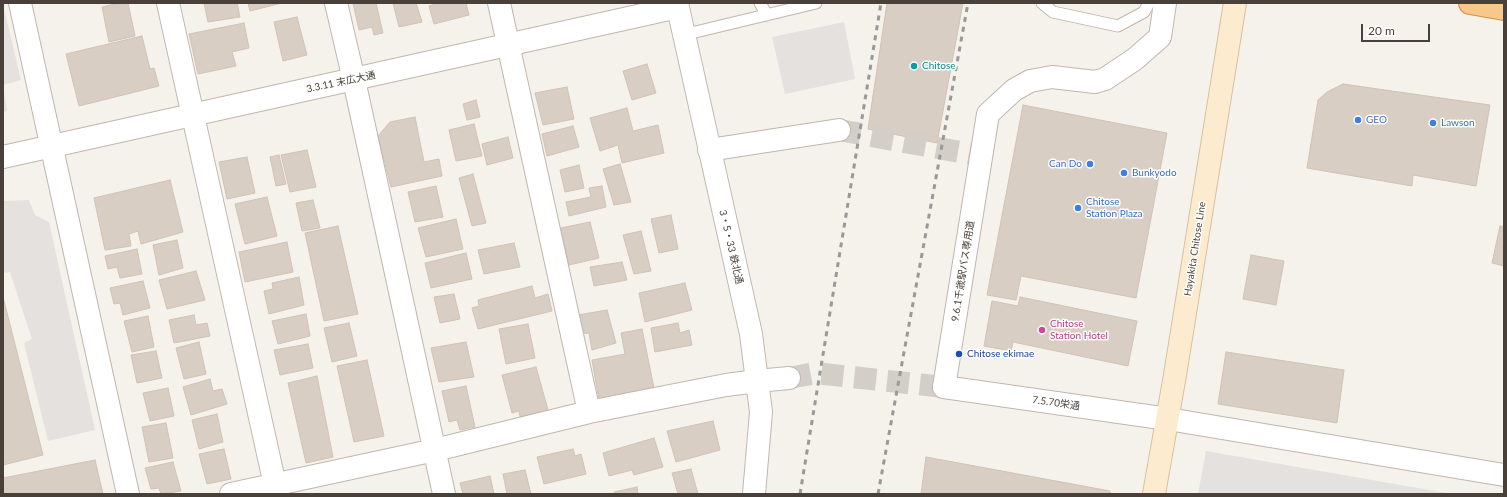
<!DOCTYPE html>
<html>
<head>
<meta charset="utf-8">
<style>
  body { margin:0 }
  #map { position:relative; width:1507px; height:497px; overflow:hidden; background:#f5f1eb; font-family:Lato,sans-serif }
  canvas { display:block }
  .frame { position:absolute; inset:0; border:4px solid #494139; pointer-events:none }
  .scale { position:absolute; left:1361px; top:24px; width:69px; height:18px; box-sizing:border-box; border:2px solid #494139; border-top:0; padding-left:5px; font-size:12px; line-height:14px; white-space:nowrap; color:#494139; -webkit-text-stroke:3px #fff; paint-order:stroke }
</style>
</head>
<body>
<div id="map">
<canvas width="1507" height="497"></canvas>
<div class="frame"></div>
<div class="scale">20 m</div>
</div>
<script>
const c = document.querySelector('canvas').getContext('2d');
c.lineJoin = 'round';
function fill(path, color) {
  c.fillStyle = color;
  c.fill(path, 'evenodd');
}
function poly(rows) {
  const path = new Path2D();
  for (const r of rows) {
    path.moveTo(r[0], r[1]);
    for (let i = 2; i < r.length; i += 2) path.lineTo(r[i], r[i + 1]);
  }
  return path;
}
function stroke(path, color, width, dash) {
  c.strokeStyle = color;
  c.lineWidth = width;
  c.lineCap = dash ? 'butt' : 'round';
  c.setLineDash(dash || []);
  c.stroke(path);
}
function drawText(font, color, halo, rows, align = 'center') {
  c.font = font + ' Lato,"Noto Sans JP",sans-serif';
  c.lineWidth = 3;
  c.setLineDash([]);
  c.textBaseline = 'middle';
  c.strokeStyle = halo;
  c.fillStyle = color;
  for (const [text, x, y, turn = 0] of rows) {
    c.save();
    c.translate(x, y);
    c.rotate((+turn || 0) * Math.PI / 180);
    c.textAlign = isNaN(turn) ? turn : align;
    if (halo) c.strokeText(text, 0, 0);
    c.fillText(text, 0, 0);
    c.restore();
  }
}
fill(poly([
  [3,5,21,80,3,85,7,111,3,112],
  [844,22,855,79,785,94,772,37],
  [29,200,35,215,49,222,95,430,48,441,24,343,32,339,10,272,3,273,3,201],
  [1206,451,1452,494,1198,494]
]), '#e4e1df');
const building = poly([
  [119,3,128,3,135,36,109,42,102,7,119,3],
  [204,3,237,3,240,17,208,22,204,3],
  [248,3,282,3,250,11,248,3],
  [353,3,376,3,383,33,374,35,372,27,359,30,353,3],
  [393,3,416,3,422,22,399,27,393,3],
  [439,3,466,3,469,15,434,24,429,6,439,3],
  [887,3,963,3,937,143,868,129,887,3],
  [297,17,307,55,283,61,274,22,297,17],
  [244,23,249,48,232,52,236,66,198,74,189,34,244,23],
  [142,36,150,69,154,68,159,86,79,106,66,54,142,36],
  [647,64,656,93,632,100,623,71,647,64],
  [1343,84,1490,105,1476,186,1413,175,1412,186,1307,168,1318,100,1327,92,1343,84],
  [567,87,574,119,543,125,535,93,567,87],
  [476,100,480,117,467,120,463,104,476,100],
  [1023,105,1167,133,1136,298,1021,276,1016,300,987,295,1023,105],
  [627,108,633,131,658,125,664,153,622,163,618,145,600,151,590,118,627,108],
  [415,117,424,162,439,159,442,176,391,187,378,136,390,122,415,117],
  [474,124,482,156,456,161,449,130,474,124],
  [573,126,579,147,547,156,542,134,573,126],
  [508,137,513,158,487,165,482,144,508,137],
  [307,150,316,187,290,192,281,155,307,150],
  [279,155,286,184,276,186,270,157,279,155],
  [247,157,255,193,227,199,219,162,247,157],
  [620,164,631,202,614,205,603,169,620,164],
  [579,165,584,188,565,192,560,170,579,165],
  [473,174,486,223,472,226,459,178,473,174],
  [170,180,183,232,141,244,138,231,129,234,131,246,105,250,94,198,170,180],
  [436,186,443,217,415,222,408,192,436,186],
  [602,186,606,207,569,216,566,202,591,197,589,188,602,186],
  [267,197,277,236,245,244,235,204,267,197],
  [313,200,320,228,302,231,296,203,313,200],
  [671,215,678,249,659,253,651,219,671,215],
  [456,219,463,249,426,257,418,228,456,219],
  [590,222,599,258,569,265,561,228,590,222],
  [338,226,358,314,324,321,305,233,338,226],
  [1500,226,1504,227,1504,266,1492,263,1500,226],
  [641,231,651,271,634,274,623,235,641,231],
  [177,240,183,268,159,275,153,245,177,240],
  [287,242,293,272,245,282,239,252,287,242],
  [514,243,520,267,484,274,478,250,514,243],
  [137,249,142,274,120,278,117,267,108,269,105,256,137,249],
  [466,253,472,279,431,288,425,263,466,253],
  [1251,255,1284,261,1276,305,1243,299,1251,255],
  [622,262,627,280,594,286,590,267,622,262],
  [196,271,205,300,167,309,159,280,196,271],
  [299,277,304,305,269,314,264,291,273,289,272,283,299,277],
  [143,281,150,308,123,315,120,303,114,304,110,288,143,281],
  [685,283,692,310,645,322,639,293,685,283],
  [532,286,535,298,548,294,552,311,478,329,472,308,479,306,478,300,532,286],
  [454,294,460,319,440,323,434,297,454,294],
  [3,297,43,455,3,465,3,297],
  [1020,297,1137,321,1128,366,1013,342,1011,351,984,346,992,301,1018,306,1020,297],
  [607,310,616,343,592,350,589,333,581,334,578,315,607,310],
  [306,314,310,336,278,344,272,321,306,314],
  [194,315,196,325,207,323,210,336,174,343,169,320,194,315],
  [148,316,154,347,132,352,124,321,148,316],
  [349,323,357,356,332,362,324,328,349,323],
  [678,323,680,333,689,330,692,345,655,352,651,328,678,323],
  [528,324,535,358,506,364,499,329,528,324],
  [642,329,654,388,599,400,592,360,625,354,621,333,642,329],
  [199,342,206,374,184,379,176,348,199,342],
  [466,342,474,377,439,382,431,348,466,342],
  [308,344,313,368,280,375,274,350,308,344],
  [156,351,162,378,137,383,131,355,156,351],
  [1226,352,1344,370,1337,423,1218,404,1226,352],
  [367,360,384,436,354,442,337,366,367,360],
  [536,367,548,410,520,417,519,411,512,413,502,375,536,367],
  [317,376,333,457,306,463,288,383,317,376],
  [210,379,213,391,222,389,227,404,191,415,183,387,210,379],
  [466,386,475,427,460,430,457,420,449,422,442,391,466,386],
  [168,388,174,416,150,421,143,393,168,388],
  [217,414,223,442,199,449,192,420,217,414],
  [713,421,720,450,676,462,667,431,713,421],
  [166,423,173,458,149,462,142,427,166,423],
  [654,438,663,467,634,475,632,470,609,476,603,453,654,438],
  [224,449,231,479,207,484,199,454,224,449],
  [573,449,575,456,581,454,586,474,544,484,537,457,573,449],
  [926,457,1110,491,1110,494,921,494,926,457],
  [95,460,103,494,3,494,3,478,95,460],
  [173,462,181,491,161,494,159,488,151,489,145,468,173,462],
  [691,469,698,494,678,494,672,473,691,469],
  [525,470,531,494,507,494,503,474,525,470],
  [490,476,494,494,463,494,460,483,490,476],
  [637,487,638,494,615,494,614,492,637,487]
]);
fill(building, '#d9cec4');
stroke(building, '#d0c2b5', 1);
stroke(poly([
  [839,130,982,156]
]), '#d3cec7', 22, [22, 11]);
stroke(poly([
  [789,378,815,373,944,387]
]), '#d3cec7', 22, [22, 11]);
const service = poly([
  [760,3,767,15],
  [1042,3,1053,12,1118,26,1144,12,1149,3],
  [683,35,816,3]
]);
const minor = poly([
  [20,3,128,494],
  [168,3,277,494],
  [336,3,354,80,444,494],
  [499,3,589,412],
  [709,150,839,130],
  [944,387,988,114,1014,90,1030,81,1052,77,1095,82,1105,79,1135,59,1160,37,1165,3],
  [1168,419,1504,475],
  [231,494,435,450,589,412,726,385,757,381]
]);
const tertiary = poly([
  [677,3,751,334,761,412,754,494],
  [3,157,678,7],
  [757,381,789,378],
  [944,387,1168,419]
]);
const secondary = poly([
  [1154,494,1175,375,1235,3]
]);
const trunk = poly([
  [1470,3,1504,9]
]);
stroke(service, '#c0b7ae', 13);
stroke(minor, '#c0b7ae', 24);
stroke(tertiary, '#c0b7ae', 24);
stroke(secondary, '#d5c09f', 24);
stroke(trunk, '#d68e44', 24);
stroke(service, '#fff', 11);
stroke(minor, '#fff', 22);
stroke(tertiary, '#fff', 22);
stroke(secondary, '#fcebce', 22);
stroke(trunk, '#f8c88a', 22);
stroke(poly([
  [800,494,881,3],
  [878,494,968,3]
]), '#999', 3, [5, 5]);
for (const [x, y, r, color] of [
  [914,66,4,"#0f9aa8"],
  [1358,120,4,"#3f7fe0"],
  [1433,123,4,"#3f7fe0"],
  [1090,164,4,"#3f7fe0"],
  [1124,173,4,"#3f7fe0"],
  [1078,208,4,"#3f7fe0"],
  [1042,330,4,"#d1479c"],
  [959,354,4,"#1a4fb4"]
]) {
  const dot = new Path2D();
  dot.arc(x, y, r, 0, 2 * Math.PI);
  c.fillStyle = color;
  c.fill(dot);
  stroke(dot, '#fff', 1.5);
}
drawText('10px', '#0d838f', '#fff', [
  ["Chitose",922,66]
], 'left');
drawText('10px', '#494139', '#fff', [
  ["3.3.11 末広大通",341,82,-12],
  ["3・5・33 鉄北通",731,247,77],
  ["Hayakita Chitose Line",1195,249,-81],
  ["9.6.1千歳駅バス専用道",963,271,-81],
  ["7.5.70栄通",1056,403,8]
]);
drawText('10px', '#366cbe', '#fff', [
  ["GEO",1366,120],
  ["Lawson",1441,123],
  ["Can Do",1082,164,"right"],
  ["Bunkyodo",1132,173],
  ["Chitose",1086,202],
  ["Station Plaza",1086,214]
], 'left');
drawText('10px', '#b23c85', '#fff', [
  ["Chitose",1050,324],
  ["Station Hotel",1050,336]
], 'left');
drawText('10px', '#164399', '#fff', [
  ["Chitose ekimae",967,354]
], 'left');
</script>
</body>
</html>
